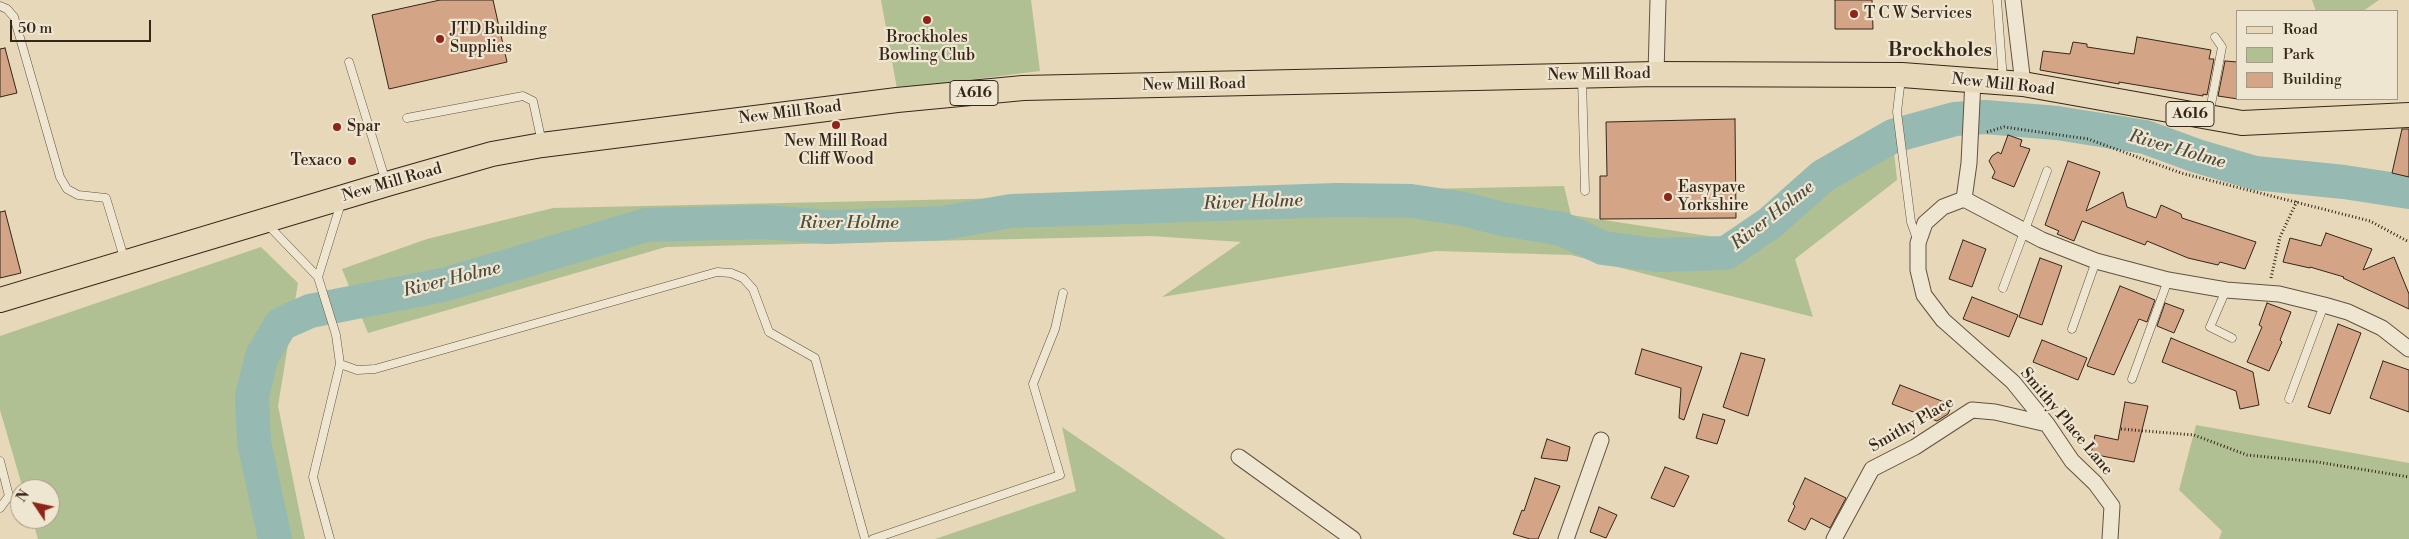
<!DOCTYPE html>
<html>
<head>
<meta charset="utf-8">
<style>
  body { margin:0 }
  #map { position:relative; width:2409px; height:539px; overflow:hidden; background:#e6d8b8; font-family:"Libre Bodoni",serif }
  canvas { display:block }
  .legend { position:absolute; left:2236px; top:10px; width:162px; height:90px; box-sizing:border-box; background:#efe6d1; border:1px solid #a59987; margin:0; padding:6px 9px; list-style:none; font-size:15px; color:#362619 }
  .legend li { display:flex; align-items:center; gap:10px; height:25px }
  .legend b { width:25px; border:1px solid #a59987 }
  .north { position:absolute; left:10px; top:479px; width:50px; height:50px; box-sizing:border-box; background:#efe6d1; border:1px solid #a59987; border-radius:50%; rotate:304deg; font-size:14px; font-weight:700; line-height:20px; text-align:center; color:#362619 }
  .north::after { content:''; display:block; margin:auto; width:18px; height:22px; background:#8f2418; clip-path:polygon(50% 0,100% 100%,50% 72%,0 100%) }
  .scale { position:absolute; left:10px; top:20px; width:141px; height:22px; box-sizing:border-box; border:2px solid #362619; border-top:0; padding-left:6px; font-size:15px; line-height:18px; white-space:nowrap; color:#362619; -webkit-text-stroke:4px #efe6d1; paint-order:stroke }
</style>
</head>
<body>
<div id="map">
<canvas width="2409" height="539"></canvas>
<ul class="legend">
<li><b style="height:6px;background:#e6d8b8"></b>Road</li>
<li><b style="height:14px;background:#b1c092"></b>Park</li>
<li><b style="height:14px;background:#d3a486"></b>Building</li>
</ul>
<div class="north">N</div>
<div class="scale">50 m</div>
</div>
<script>
const c = document.querySelector('canvas').getContext('2d');
c.lineJoin = 'round';
function fill(path, color) {
  c.fillStyle = color;
  c.fill(path, 'evenodd');
}
function poly(rows) {
  const path = new Path2D();
  for (const r of rows) {
    path.moveTo(r[0], r[1]);
    for (let i = 2; i < r.length; i += 2) path.lineTo(r[i], r[i + 1]);
  }
  return path;
}
function stroke(path, color, width, dash) {
  c.strokeStyle = color;
  c.lineWidth = width;
  c.lineCap = dash ? 'butt' : 'round';
  c.setLineDash(dash || []);
  c.stroke(path);
}
function drawText(font, color, halo, rows, align = 'center') {
  c.font = font + ' "Libre Bodoni",serif';
  c.lineWidth = 4.5;
  c.setLineDash([]);
  c.textBaseline = 'middle';
  c.strokeStyle = halo;
  c.fillStyle = color;
  for (const [text, x, y, turn = 0] of rows) {
    c.save();
    c.translate(x, y);
    c.rotate((+turn || 0) * Math.PI / 180);
    c.textAlign = isNaN(turn) ? turn : align;
    if (halo) c.strokeText(text, 0, 0);
    c.fillText(text, 0, 0);
    c.restore();
  }
}
fill(poly([
  [881,0,1031,0,1040,71,897,89],
  [2312,0,2379,0,2363,11,2316,11],
  [1893,142,1897,180,1795,259,1813,317,1571,255,1436,251,1162,297,1241,242,1151,236,666,247,368,333,342,269,427,239,553,208,1564,186,1571,215,1728,239],
  [261,247,298,283,278,406,305,539,38,539,32,519,50,519,50,489,23,489,0,410,0,336],
  [2196,425,2409,463,2409,539,2219,539,2222,531,2179,490],
  [1062,427,1226,539,935,539,1076,491]
]), '#b1c092');
stroke(poly([
  [275,539,254,442,252,396,262,356,281,324,310,311,443,285,646,225,765,222,828,227,943,223,1011,211,1337,200,1411,201,1464,209,1502,219,1562,229,1603,248,1656,255,1726,253,1770,223,1823,176,1893,136,1955,119,1985,117,2057,123,2145,137,2197,156,2255,173,2344,182,2409,192]
]), '#96b9b2', 34);
const building = poly([
  [440,0,493,0,507,62,389,89,372,15,440,0],
  [1835,0,1872,0,1873,29,1835,29,1835,0],
  [2137,37,2211,50,2209,59,2214,59,2207,95,2203,94,2203,96,2119,82,2119,84,2040,70,2043,51,2070,54,2073,42,2087,44,2087,47,2134,54,2137,37],
  [5,48,17,93,0,97,0,49,5,48],
  [2225,61,2238,62,2238,99,2218,96,2225,61],
  [1735,119,1736,218,1600,219,1600,176,1607,176,1606,122,1735,119],
  [2402,129,2409,129,2409,177,2392,173,2402,129],
  [2008,135,2022,140,2020,146,2030,149,2014,187,1992,178,1995,172,1989,161,1992,156,1998,152,2001,154,2008,135],
  [2068,161,2100,172,2086,211,2123,192,2127,207,2156,218,2161,205,2181,214,2182,218,2256,242,2245,269,2220,262,2218,265,2188,258,2147,241,2145,245,2082,221,2074,241,2057,234,2059,231,2045,225,2068,161],
  [5,211,21,273,0,278,0,212,5,211],
  [2326,233,2372,249,2363,270,2394,257,2409,294,2409,309,2343,278,2344,277,2310,267,2310,268,2283,262,2290,238,2321,246,2326,233],
  [1963,240,1986,249,1972,287,1949,279,1963,240],
  [2040,258,2062,266,2042,325,2019,317,2040,258],
  [2120,286,2155,300,2147,322,2139,319,2114,375,2087,366,2120,286],
  [1972,297,2018,315,2009,337,1963,319,1972,297],
  [2165,303,2184,310,2174,333,2157,326,2165,303],
  [2267,303,2291,312,2280,340,2282,342,2269,371,2247,362,2262,327,2259,325,2267,303],
  [2338,324,2361,333,2330,414,2308,407,2338,324],
  [2171,338,2253,372,2259,405,2240,409,2236,391,2162,362,2171,338],
  [2042,340,2087,358,2078,380,2033,362,2042,340],
  [1642,349,1702,367,1684,420,1679,418,1681,388,1635,374,1642,349],
  [1741,353,1765,359,1748,416,1723,407,1741,353],
  [2383,361,2409,370,2409,412,2370,398,2383,361],
  [1900,385,1952,405,1948,414,1937,421,1892,404,1900,385],
  [2125,402,2148,406,2134,462,2091,454,2095,435,2118,440,2125,402],
  [1703,414,1725,420,1717,444,1696,438,1703,414],
  [1547,439,1570,447,1567,461,1541,458,1547,439],
  [1665,467,1689,476,1674,507,1651,498,1665,467],
  [1535,478,1560,486,1538,539,1530,539,1513,534,1522,510,1524,511,1535,478],
  [1805,478,1846,498,1830,528,1811,518,1805,530,1788,521,1795,506,1793,504,1805,478],
  [1599,507,1617,515,1606,538,1590,532,1599,507]
]);
fill(building, '#d3a486');
stroke(building, '#362619', 1);
const lane = poly([
  [1997,0,2003,80],
  [0,6,7,9,14,17,60,177,67,189,78,195,106,198,125,261],
  [349,62,386,182],
  [1582,78,1585,191],
  [1901,78,1897,112,1911,222,1917,239],
  [2209,115,2222,47,2215,37],
  [407,118,523,96,533,101,542,143],
  [266,223,318,277,336,335,340,364,313,477,330,539],
  [318,277,341,203],
  [2003,288,2047,171],
  [2226,290,2210,327,2232,338],
  [2072,329,2096,261],
  [340,364,357,370,375,369,717,272,731,273,743,278,753,289,769,332,815,358,865,539],
  [2132,379,2168,280],
  [2289,399,2324,305],
  [0,461,9,496,0,508],
  [873,539,1060,475,1033,384,1055,329,1063,293]
]);
const street = poly([
  [2013,0,2023,84],
  [1656,74,1658,0],
  [1973,80,1969,163,1964,199,1943,207,1925,223,1918,243,1918,270,1924,295,1943,320,2013,382,2047,424,2072,461,2095,483,2112,506,2110,539],
  [1964,199,2042,240,2096,261,2168,280,2226,290,2279,294,2324,305,2348,312,2382,328,2409,349],
  [1239,457,1353,539],
  [1566,539,1601,440],
  [1834,539,1872,469,1915,447,1972,410,1995,412,2047,424]
]);
const primary = poly([
  [0,300,387,184,492,154,542,145,897,100,1023,88,1656,74,1902,75,2023,84,2242,123,2409,115]
]);
stroke(lane, '#625241', 9);
stroke(street, '#625241', 17);
stroke(primary, '#362619', 26);
stroke(poly([
  [1987,132,2004,127,2088,139,2181,173,2370,221,2409,242],
  [2271,278,2280,237,2297,201],
  [2121,429,2194,435,2247,455,2317,462,2409,477]
]), '#362619', 3, [1, 2.5]);
stroke(lane, '#efe6d1', 8);
stroke(street, '#efe6d1', 15);
stroke(primary, '#e6d8b8', 24);
for (const [x, y, r, color] of [
  [1854,14,5,"#8f2418"],
  [927,20,5,"#8f2418"],
  [440,39,5,"#8f2418"],
  [836,125,5,"#8f2418"],
  [337,127,5,"#8f2418"],
  [352,161,5,"#8f2418"],
  [1668,197,5,"#8f2418"]
]) {
  const dot = new Path2D();
  dot.arc(x, y, r, 0, 2 * Math.PI);
  c.fillStyle = color;
  c.fill(dot);
  stroke(dot, '#efe6d1', 2);
}
for (const [x, y, w] of [
  [974,93,48],
  [2190,114,48]
]) {
  const box = new Path2D();
  box.roundRect(x - w / 2, y - 12.5, w, 25, 4);
  c.fillStyle = '#efe6d1';
  c.fill(box);
  stroke(box, '#362619', 1);
}
drawText('bold 15px', '#362619', null, [
  ["A616",974,93],
  ["A616",2190,114]
]);
drawText('16px', '#362619', '#efe6d1', [
  ["T C W Services",1864,14],
  ["JTD Building",450,30],
  ["Supplies",450,48],
  ["Brockholes",927,38,"center"],
  ["Bowling Club",927,56,"center"],
  ["Spar",347,127],
  ["New Mill Road",836,142,"center"],
  ["Cliff Wood",836,160,"center"],
  ["Texaco",342,161,"right"],
  ["Easypave",1678,188],
  ["Yorkshire",1678,206]
], 'left');
drawText('16px', '#362619', '#efe6d1', [
  ["New Mill Road",1599,75,-1],
  ["New Mill Road",1194,85,-1],
  ["New Mill Road",2003,85,6],
  ["New Mill Road",790,113,-7],
  ["New Mill Road",392,183,-16],
  ["Smithy Place Lane",2066,422,50],
  ["Smithy Place",1912,425,-30]
]);
drawText('italic 18px', '#4e4b3f', '#efe6d1', [
  ["River Holme",2177,150,16],
  ["River Holme",1253,203,-2],
  ["River Holme",1773,216,-38],
  ["River Holme",849,224],
  ["River Holme",452,280,-14]
]);
drawText('bold 19px', '#362619', '#efe6d1', [
  ["Brockholes",1940,51]
]);
</script>
</body>
</html>
